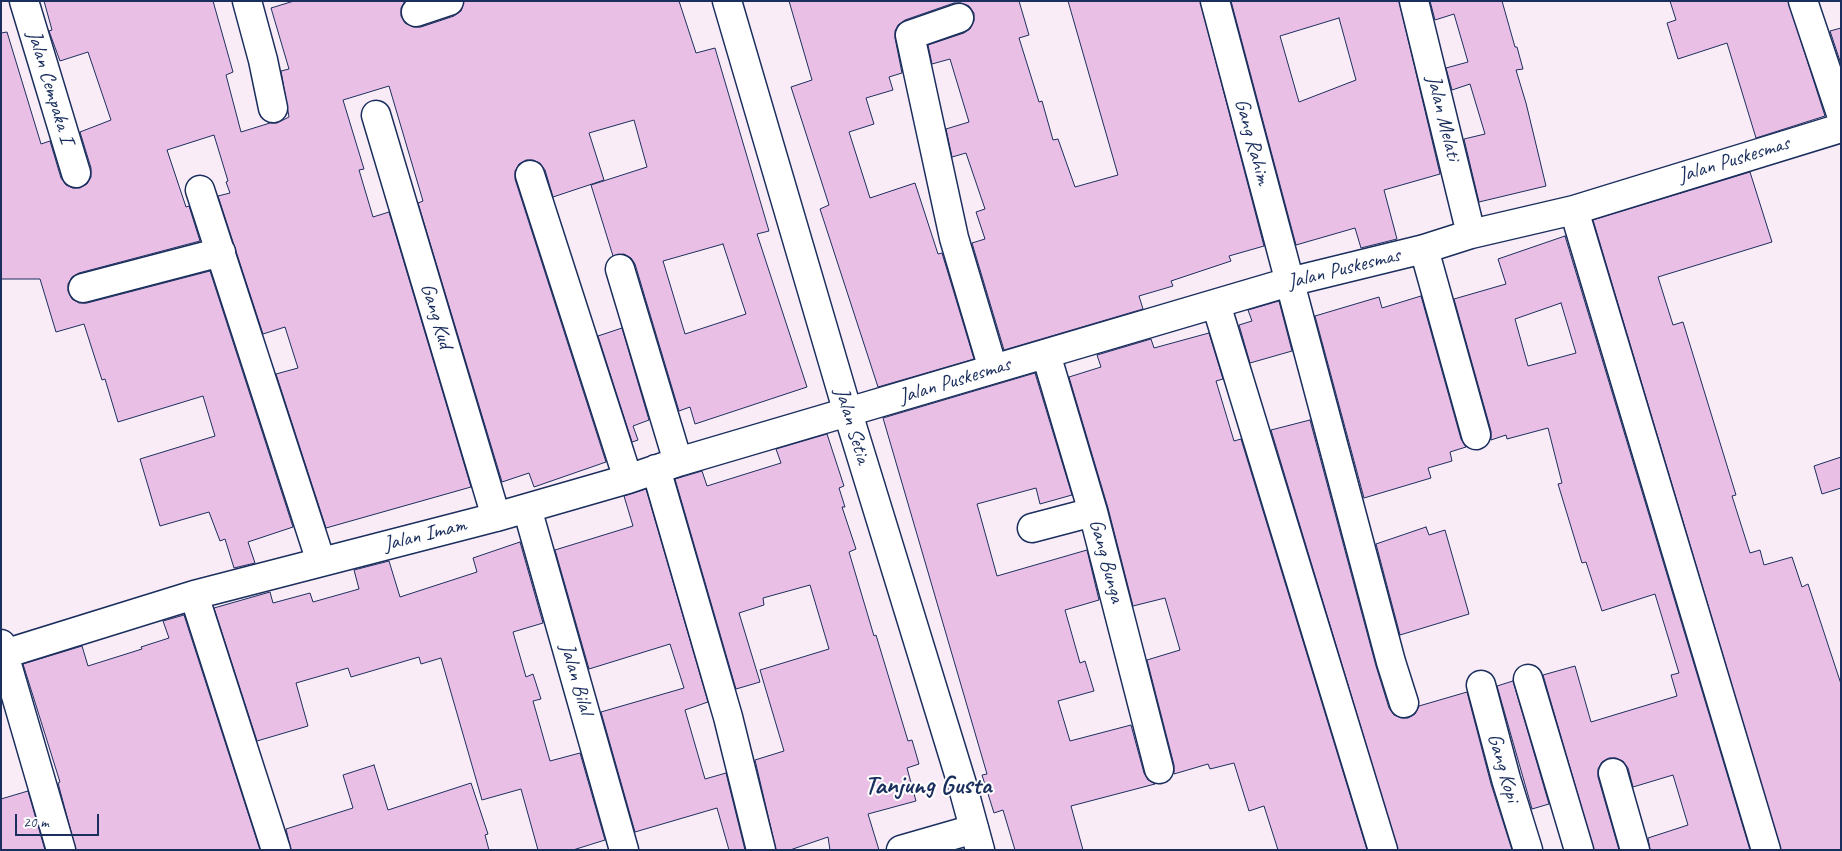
<!DOCTYPE html>
<html>
<head>
<meta charset="utf-8">
<style>
  body { margin:0 }
  #map { position:relative; width:1842px; height:851px; overflow:hidden; background:#f9ecf7; font-family:Caveat,sans-serif }
  canvas { display:block }
  .frame { position:absolute; inset:0; border:2px solid #1b2f5e; pointer-events:none }
  .scale { position:absolute; left:15px; top:814px; width:84px; height:22px; box-sizing:border-box; border:2px solid #1b2f5e; border-top:0; padding-left:6px; font-size:15px; line-height:18px; white-space:nowrap; color:#1b2f5e; -webkit-text-stroke:4px #fff; paint-order:stroke }
</style>
</head>
<body>
<div id="map">
<canvas width="1842" height="851"></canvas>
<div class="frame"></div>
<div class="scale">20 m</div>
</div>
<script>
const c = document.querySelector('canvas').getContext('2d');
c.lineJoin = 'round';
function fill(path, color) {
  c.fillStyle = color;
  c.fill(path, 'evenodd');
}
function poly(rows) {
  const path = new Path2D();
  for (const r of rows) {
    path.moveTo(r[0], r[1]);
    for (let i = 2; i < r.length; i += 2) path.lineTo(r[i], r[i + 1]);
  }
  return path;
}
function stroke(path, color, width, dash) {
  c.strokeStyle = color;
  c.lineWidth = width;
  c.lineCap = dash ? 'butt' : 'round';
  c.setLineDash(dash || []);
  c.stroke(path);
}
function drawText(font, color, halo, rows, align = 'center') {
  c.font = font + ' Caveat,sans-serif';
  c.lineWidth = 4;
  c.setLineDash([]);
  c.textBaseline = 'middle';
  c.strokeStyle = halo;
  c.fillStyle = color;
  for (const [text, x, y, turn = 0] of rows) {
    c.save();
    c.translate(x, y);
    c.rotate((+turn || 0) * Math.PI / 180);
    c.textAlign = isNaN(turn) ? turn : align;
    if (halo) c.strokeText(text, 0, 0);
    c.fillText(text, 0, 0);
    c.restore();
  }
}
const building = poly([
  [44,1,213,1,233,72,226,75,241,132,270,123,277,123,289,117,281,71,289,69,271,8,294,1,405,1,401,8,401,16,405,23,413,27,421,27,454,16,461,11,464,1,679,1,696,53,715,48,769,231,757,234,807,387,695,424,690,407,679,411,635,264,631,258,624,254,613,256,591,185,647,167,634,120,589,133,604,180,553,197,545,170,540,163,533,160,526,160,519,164,515,171,515,179,606,462,534,487,529,473,502,482,418,203,423,201,389,86,343,100,364,169,359,170,373,217,389,212,471,487,326,528,276,374,298,368,285,327,263,334,218,196,230,193,226,182,228,181,214,135,167,150,186,207,189,206,200,241,79,273,72,277,68,284,68,291,72,299,79,303,87,303,210,271,293,527,248,542,255,563,234,568,225,539,220,541,209,512,160,526,140,459,215,436,203,396,118,422,105,379,102,380,84,324,56,332,40,279,1,279,1,33,7,32,41,144,50,141,61,178,66,185,73,188,80,188,87,184,91,177,91,168,80,132,111,120,88,52,60,61,49,31,52,30,44,1],
  [723,244,746,314,685,334,663,261,723,244],
  [789,1,1019,1,1029,35,1019,38,1039,102,1042,101,1053,140,1058,139,1075,187,1118,175,1068,1,1200,1,1264,246,1229,256,1231,261,1171,281,1173,286,1139,296,1143,309,1004,350,972,243,985,239,976,212,985,209,966,153,952,157,946,129,969,122,950,59,932,64,928,45,964,33,970,29,974,21,974,13,969,6,961,3,954,3,905,20,898,25,895,31,895,38,902,73,889,77,893,90,866,98,874,124,849,132,870,198,915,183,938,254,942,253,974,359,878,387,820,209,829,205,791,87,812,80,789,1],
  [1231,1,1399,1,1440,174,1384,190,1397,239,1361,248,1355,228,1296,245,1231,1],
  [1339,18,1356,80,1299,102,1280,36,1339,18],
  [1430,1,1502,1,1515,47,1517,47,1523,69,1516,70,1526,103,1546,186,1479,202,1464,139,1485,134,1470,84,1452,90,1446,68,1468,62,1454,14,1435,20,1430,1],
  [1670,1,1788,1,1825,116,1756,138,1727,43,1678,59,1667,23,1676,20,1670,1],
  [1841,28,1841,64,1830,31,1841,28],
  [1750,172,1772,242,1658,277,1673,325,1683,322,1736,495,1732,496,1750,553,1760,550,1764,565,1792,557,1802,587,1808,584,1841,684,1841,850,1781,850,1593,220,1750,172],
  [1565,236,1750,850,1650,850,1648,838,1688,825,1673,775,1633,787,1628,768,1623,761,1616,758,1609,758,1602,762,1598,769,1598,777,1619,850,1594,850,1543,675,1575,666,1591,722,1677,696,1671,675,1679,673,1655,594,1602,611,1586,562,1582,563,1558,484,1562,483,1548,428,1507,439,1506,435,1491,440,1491,431,1454,299,1506,284,1498,259,1565,236],
  [1561,303,1576,353,1528,366,1515,319,1561,303],
  [1421,296,1461,439,1466,447,1450,452,1452,461,1428,468,1431,478,1364,498,1315,316,1379,297,1382,308,1421,296],
  [1279,301,1292,351,1250,363,1239,325,1252,321,1248,310,1279,301],
  [622,328,649,420,633,426,638,440,632,442,598,336,622,328],
  [1209,333,1223,379,1216,381,1234,441,1241,439,1367,850,1278,850,1264,806,1249,811,1234,763,1210,769,1208,764,1174,774,1174,765,1147,660,1180,650,1165,598,1133,606,1108,508,1069,377,1101,367,1097,355,1151,339,1154,348,1209,333],
  [1035,373,1072,495,1040,504,1036,488,977,504,997,576,1087,550,1099,600,1065,610,1080,663,1085,661,1094,691,1058,701,1070,741,1131,725,1144,773,1148,780,1155,784,1071,806,1083,850,1015,850,1003,810,994,813,982,775,987,774,883,418,1035,373],
  [1310,420,1376,666,1389,708,1394,715,1401,718,1408,718,1415,714,1419,706,1467,692,1491,784,1512,850,1398,850,1271,430,1310,420],
  [827,434,844,486,839,488,845,507,842,507,856,549,849,552,874,636,876,635,908,741,912,740,919,764,907,768,916,801,868,814,879,850,830,850,828,837,790,850,776,850,755,760,784,751,760,670,829,649,810,585,763,598,764,605,739,613,760,682,736,689,675,479,702,471,707,486,781,463,776,449,827,434],
  [1841,457,1841,488,1822,494,1814,466,1841,457],
  [646,489,708,702,685,710,705,779,726,773,745,850,729,850,717,808,635,832,601,712,684,688,670,644,589,669,555,550,633,526,624,496,646,489],
  [1426,527,1429,535,1445,530,1469,614,1400,635,1376,544,1426,527],
  [520,542,543,623,513,632,526,677,533,674,541,699,533,701,550,761,580,753,605,840,573,850,538,850,521,789,482,800,441,658,421,664,419,657,351,677,348,668,296,683,308,726,257,741,214,608,270,592,273,603,310,593,313,602,359,589,354,570,389,561,400,597,477,572,473,558,520,542],
  [184,615,260,850,76,850,58,783,60,782,23,664,82,646,88,666,142,649,141,647,169,638,163,621,184,615],
  [1513,681,1549,804,1532,809,1497,686,1513,681],
  [374,765,388,810,471,783,488,834,485,835,489,850,291,850,286,829,353,808,343,775,374,765],
  [28,791,45,850,1,850,1,799,28,791]
]);
fill(building, '#eabfe5');
stroke(building, '#1b2f5e', 1);
const minor = poly([
  [24,1,76,173],
  [247,1,263,60,273,108],
  [1215,1,1391,662,1404,703],
  [1414,1,1471,234],
  [1803,1,1841,114],
  [416,12,449,1],
  [959,18,910,35,954,238,993,369],
  [376,115,496,517],
  [530,175,628,479],
  [200,190,321,562],
  [1574,210,1766,850],
  [1424,249,1476,435],
  [620,269,678,462],
  [83,288,221,252],
  [1216,304,1383,850],
  [1046,354,1093,512,1159,769],
  [656,469,728,717,761,850],
  [527,508,624,850],
  [1032,528,1093,512],
  [194,595,276,850],
  [1,644,61,850],
  [1,655,194,595,496,517,628,479,678,462,1289,282,1424,249,1471,234,1574,210,1841,128],
  [1528,679,1579,850],
  [1481,685,1506,779,1528,850],
  [1613,773,1635,850],
  [901,850,974,829]
]);
const tertiary = poly([
  [727,1,848,413,962,784,980,850]
]);
stroke(minor, '#1b2f5e', 31);
stroke(tertiary, '#1b2f5e', 31);
stroke(minor, '#fff', 28);
stroke(tertiary, '#fff', 28);
drawText('21px', '#1b2f5e', '#fff', [
  ["Jalan Cempaka I",50,87,73],
  ["Jalan Melati",1443,118,76],
  ["Gang Rahim",1252,142,75],
  ["Jalan Puskesmas",1734,160,-17],
  ["Jalan Puskesmas",1344,269,-14],
  ["Gang Kud",436,316,73],
  ["Jalan Puskesmas",955,381,-17],
  ["Jalan Setia",852,426,73],
  ["Jalan Imam",425,535,-14],
  ["Gang Bunga",1106,561,75],
  ["Jalan Bilal",576,679,74],
  ["Gang Kopi",1503,768,74]
]);
drawText('bold 26px', '#1b2f5e', '#fff', [
  ["Tanjung Gusta",928,786]
]);
</script>
</body>
</html>
